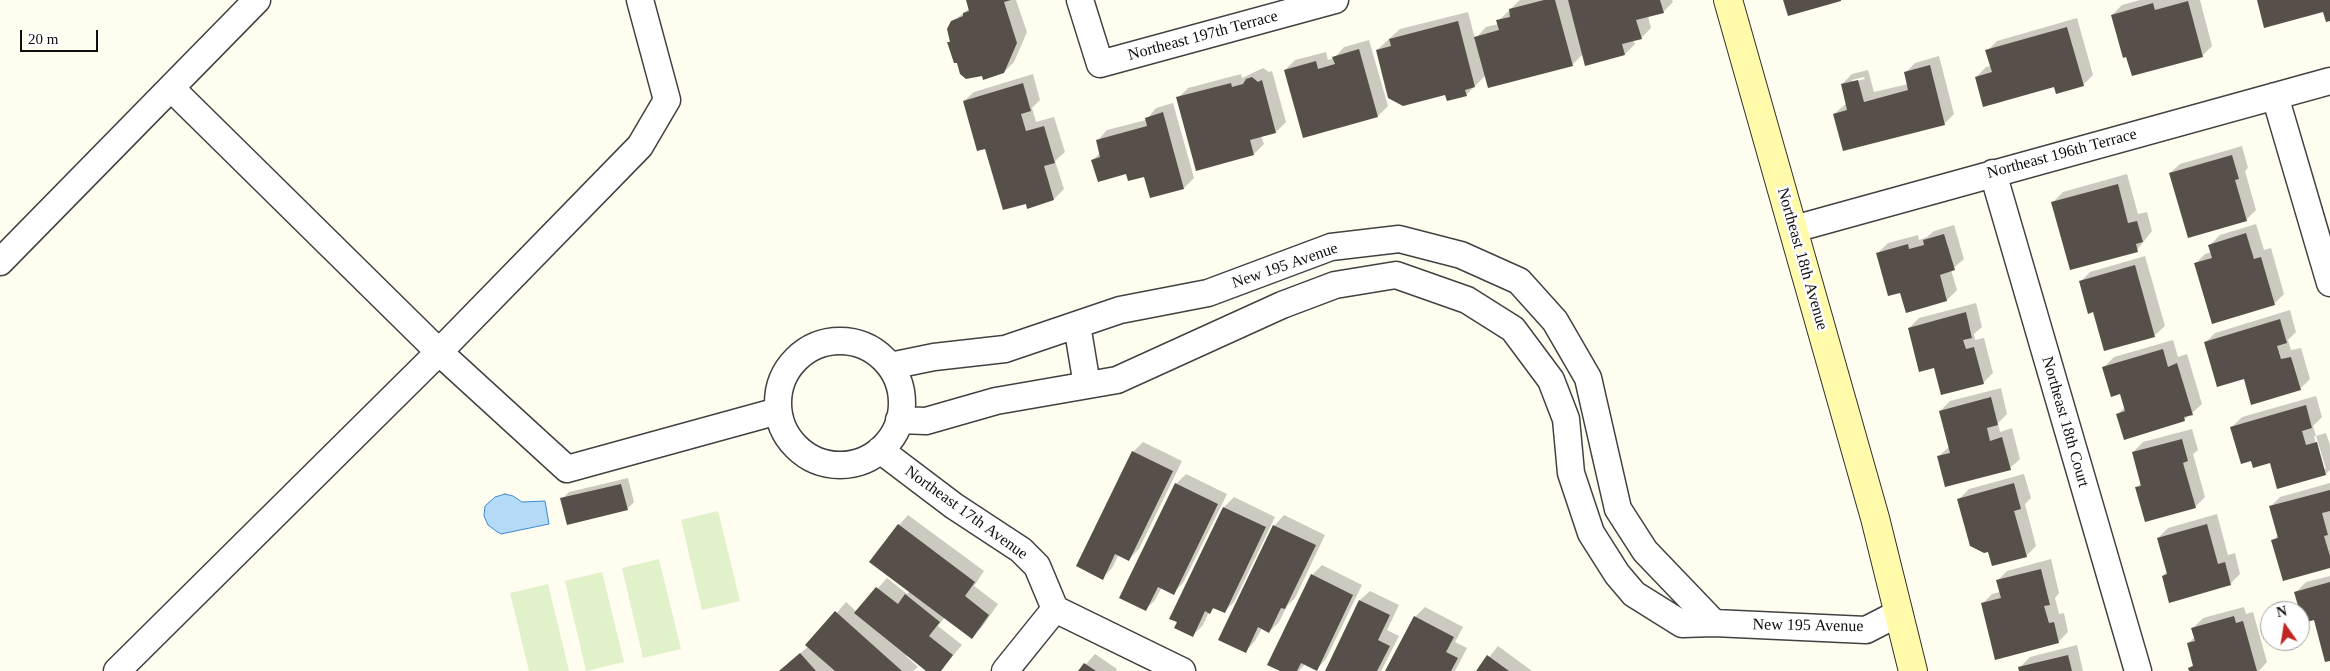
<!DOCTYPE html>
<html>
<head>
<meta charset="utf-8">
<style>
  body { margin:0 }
  #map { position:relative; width:2330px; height:671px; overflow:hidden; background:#fffdef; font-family:"Times New Roman",serif }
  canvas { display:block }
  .north { position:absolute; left:2260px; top:601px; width:50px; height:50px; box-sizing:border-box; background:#fff; border:1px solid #9f9f9f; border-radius:50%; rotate:347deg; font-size:14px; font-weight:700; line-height:20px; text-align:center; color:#0e0e0e }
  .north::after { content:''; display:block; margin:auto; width:18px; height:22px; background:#c02624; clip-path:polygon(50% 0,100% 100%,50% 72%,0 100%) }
  .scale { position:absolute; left:20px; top:30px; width:78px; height:22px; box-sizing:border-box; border:2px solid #0e0e0e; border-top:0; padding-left:6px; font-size:15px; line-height:18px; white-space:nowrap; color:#0e0e0e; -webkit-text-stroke:4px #fff; paint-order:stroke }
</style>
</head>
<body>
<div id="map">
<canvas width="2330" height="671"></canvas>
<div class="north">N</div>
<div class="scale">20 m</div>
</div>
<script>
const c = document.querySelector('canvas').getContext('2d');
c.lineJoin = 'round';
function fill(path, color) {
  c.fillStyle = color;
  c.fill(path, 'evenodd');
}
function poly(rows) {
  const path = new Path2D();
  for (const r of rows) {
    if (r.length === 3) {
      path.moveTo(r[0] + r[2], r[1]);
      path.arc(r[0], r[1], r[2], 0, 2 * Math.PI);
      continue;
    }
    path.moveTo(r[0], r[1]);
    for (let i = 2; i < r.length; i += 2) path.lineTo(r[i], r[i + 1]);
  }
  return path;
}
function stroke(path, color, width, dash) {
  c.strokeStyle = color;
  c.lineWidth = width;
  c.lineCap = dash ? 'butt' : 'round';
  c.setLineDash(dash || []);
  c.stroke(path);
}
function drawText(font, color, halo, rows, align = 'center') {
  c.font = font + ' "Times New Roman",serif';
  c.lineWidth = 5;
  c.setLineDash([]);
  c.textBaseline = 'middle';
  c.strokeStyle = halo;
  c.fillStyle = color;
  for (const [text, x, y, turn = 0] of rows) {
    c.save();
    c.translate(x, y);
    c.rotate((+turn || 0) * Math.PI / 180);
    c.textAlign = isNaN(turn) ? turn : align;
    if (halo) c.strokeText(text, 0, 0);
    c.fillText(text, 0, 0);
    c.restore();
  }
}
fill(poly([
  [718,511,740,601,702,610,681,520],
  [659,559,681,649,643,658,622,568],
  [602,572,624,662,586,671,565,581],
  [548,584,569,671,529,671,510,593]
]), '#e1f1ca');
const water = poly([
  [505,494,513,496,522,502,545,501,549,524,501,534,496,531,488,525,484,516,485,506,495,497,505,494]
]);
fill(water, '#b4daf7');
stroke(water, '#3a8acf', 1);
fill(poly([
  [967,0,1016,0,1027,32,1014,62,1004,72,983,74,957,61,948,43,951,40,952,22,970,8],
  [1520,0,1672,0,1673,2,1663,12,1648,16,1651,28,1641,38,1633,40,1635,44,1625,54,1583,54,1572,65,1486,75,1466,95,1446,94,1377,50,1400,29,1468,12,1475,39,1486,27,1499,24,1498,21],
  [2140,0,2200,0,2212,46,2202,56,2112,15,2122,5],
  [2077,18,2093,75,2083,85,2055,86,1976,77,1986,67,1991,66,1987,51,1997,41],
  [1369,40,1388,106,1378,116,1304,137,1285,70,1295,60,1326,52,1328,60,1334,58,1344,47],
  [1939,56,1954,114,1944,124,1834,114,1847,103,1842,84,1852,74,1868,70,1874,92,1908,84,1905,73,1915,63],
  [1864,77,1865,79,1852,82,1852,80],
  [1263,68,1269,72,1272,71,1286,122,1276,132,1261,136,1264,144,1254,154,1178,98,1188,88,1241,74,1242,78],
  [1033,74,1040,100,1032,108,1036,122,1054,117,1065,152,1055,161,1064,189,1054,199,1026,202,986,147,964,101,974,92],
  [1173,103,1194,178,1184,188,1151,196,1145,175,1127,173,1093,160,1101,152,1098,140,1107,130,1146,120,1156,108],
  [2242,146,2248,168,2245,171,2256,210,2246,220,2170,173,2180,164],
  [2127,174,2138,214,2147,212,2152,231,2137,250,2053,202,2063,192],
  [2256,224,2264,250,2271,248,2284,294,2274,304,2195,264,2205,254,2212,252,2210,245,2220,235],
  [1954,225,1964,259,1951,270,1957,290,1947,300,1901,291,1878,253,1888,243,1918,235,1919,240,1927,237,1934,231],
  [2145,256,2165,326,2155,335,2105,350,2094,311,2080,282,2090,272],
  [1976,303,1982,327,1974,334,1975,340,1984,338,1993,373,1983,383,1935,366,1909,328,1919,318],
  [2290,310,2296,332,2288,340,2291,350,2301,348,2310,379,2300,389,2245,377,2205,343,2215,333],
  [2173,340,2178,357,2187,354,2202,404,2184,420,2118,414,2125,407,2121,393,2104,367,2114,357],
  [2001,388,2007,414,1998,423,2000,432,2012,428,2020,459,2010,468,1938,457,1950,446,1940,411,1950,401],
  [2316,396,2322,417,2313,426,2316,436,2314,436,2323,469,2326,469,2316,436,2326,433,2330,445,2330,470,2326,474,2252,460,2232,427,2242,417],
  [2192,429,2198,450,2193,454,2205,497,2195,507,2137,487,2141,483,2133,452,2143,442],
  [1143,442,1182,461,1139,549,1129,559,1119,554,1112,568,1102,578,1133,452],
  [1186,474,1227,494,1183,583,1173,593,1162,587,1155,600,1145,610,1176,484],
  [2024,474,2031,498,2025,504,2036,546,2026,556,1989,550,1959,499,1969,489],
  [628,478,634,502,627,509,562,499,569,492],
  [2330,483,2330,567,2273,541,2278,535,2270,507,2280,497],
  [1234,497,1275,517,1234,602,1224,612,1215,608,1209,612,1203,625,1193,635,1171,618,1224,507],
  [2217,514,2228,555,2235,553,2240,574,2230,584,2163,576,2167,572,2158,538,2168,528],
  [908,515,984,571,974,586,998,604,982,627,972,637,945,617,938,626,962,645,940,671,928,671,907,655,906,656,918,667,913,671,779,671,809,646,846,602,857,612,887,578,907,594,910,591,899,525],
  [1284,515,1325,535,1295,598,1287,606,1279,622,1269,632,1262,628,1255,641,1246,651,1220,639,1275,525],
  [2051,559,2059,593,2055,598,2059,614,2064,613,2068,632,2058,642,1982,604,1992,594,2000,592,1997,581,2007,571],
  [1322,565,1362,585,1326,659,1317,669,1305,664,1299,671,1283,671,1312,575],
  [2330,576,2330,660,2315,619,2296,592,2306,582],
  [1370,591,1399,605,1387,630,1399,636,1381,671,1326,671,1360,600],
  [1425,607,1463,627,1455,642,1467,648,1455,671,1386,671,1415,617],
  [2244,607,2246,614,2253,612,2267,662,2259,671,2191,671,2190,668,2194,664,2188,643,2195,637,2193,628,2203,618],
  [2077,645,2083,671,2021,671,2020,667,2030,657],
  [1498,646,1532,671,1478,671],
  [1095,654,1117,669,1116,671,1080,671]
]), '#0003');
fill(poly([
  [966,0,1011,0,1004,2,1017,43,1004,73,983,80,982,76,966,79,960,74,957,63,954,63,947,42,950,42,947,29,951,21,963,16,963,13,969,11],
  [1544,0,1555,0,1573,66,1488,88,1474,37,1499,30,1496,20,1510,17,1509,9],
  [1568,0,1660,0,1664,13,1636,20,1642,39,1622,44,1625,55,1585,66],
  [1783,0,1841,0,1841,1,1788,16],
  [2257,0,2330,0,2330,21,2326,22,2323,12,2264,28],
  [2188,1,2203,57,2132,76,2126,57,2123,58,2111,15,2153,3,2155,10],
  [1458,21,1475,87,1465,90,1467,96,1447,101,1445,95,1403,106,1388,98,1376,50,1391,46,1389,39],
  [2067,27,2084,86,2056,94,2054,87,1983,107,1975,77,1992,72,1985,50],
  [1359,49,1378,117,1303,138,1284,70,1316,61,1318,69,1335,64,1332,57],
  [1930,65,1945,125,1843,151,1833,114,1847,110,1841,84,1858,80,1864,102,1908,90,1904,72],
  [1252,77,1258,82,1262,80,1276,133,1250,140,1254,155,1196,171,1176,97,1231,83,1232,87,1243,84,1246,79],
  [1023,83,1031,111,1021,114,1026,131,1044,126,1055,163,1044,166,1054,200,1027,209,1026,204,1003,210,985,149,977,151,963,101],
  [1163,112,1184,189,1150,198,1144,177,1128,181,1126,174,1098,182,1091,160,1100,157,1096,140,1147,126,1145,118],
  [2232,155,2239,179,2235,180,2247,221,2188,238,2169,173],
  [2118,184,2128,223,2137,221,2143,242,2136,244,2138,252,2070,270,2051,202],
  [2246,233,2254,259,2261,257,2275,305,2212,324,2194,263,2212,258,2208,245],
  [1944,234,1955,270,1940,275,1947,301,1906,313,1900,293,1888,296,1876,253,1908,244,1909,249,1924,245,1923,240],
  [2135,265,2155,337,2104,351,2093,312,2088,314,2079,281],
  [1966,312,1972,338,1963,340,1966,349,1974,347,1984,384,1941,395,1934,368,1919,372,1908,328],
  [2280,319,2287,343,2277,346,2281,359,2291,357,2301,390,2251,405,2244,379,2217,387,2204,342],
  [2163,349,2168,367,2177,363,2193,415,2184,417,2185,421,2124,440,2116,414,2125,411,2120,394,2111,397,2102,367],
  [1991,397,1998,425,1987,428,1990,441,2002,437,2011,470,1945,487,1937,456,1950,453,1939,411],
  [2306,405,2312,428,2302,431,2306,445,2317,442,2326,475,2277,489,2270,463,2253,468,2251,461,2241,464,2230,427],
  [2182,439,2188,461,2183,463,2196,508,2145,522,2135,487,2141,486,2132,452],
  [1132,451,1173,471,1129,561,1115,554,1103,580,1076,566],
  [1175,483,1218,504,1174,595,1158,587,1146,611,1119,598],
  [2014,483,2021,509,2014,511,2027,557,1992,566,1988,552,1984,553,1970,546,1957,499],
  [621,484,628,510,567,525,560,498],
  [2330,490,2330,511,2322,513,2328,535,2324,536,2330,556,2330,568,2283,581,2271,540,2278,538,2269,506],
  [1223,507,1266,527,1225,613,1213,608,1210,614,1205,611,1193,637,1174,628,1177,622,1169,619],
  [898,524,975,582,965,596,989,615,972,639,869,562],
  [2207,524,2218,564,2225,562,2231,585,2169,603,2162,576,2167,574,2157,538],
  [1273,525,1316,545,1285,609,1281,608,1269,633,1258,627,1246,653,1218,640],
  [2041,569,2050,605,2044,606,2049,623,2054,622,2059,643,1995,660,1981,603,2001,598,1996,580],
  [1311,574,1353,595,1317,671,1301,663,1297,671,1280,671,1267,665],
  [2330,582,2330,661,2325,662,2314,620,2303,623,2294,592],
  [876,587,898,604,905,594,940,622,929,636,953,655,941,671,926,671,854,613],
  [1359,600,1390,615,1378,640,1390,646,1377,671,1325,671],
  [835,611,902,671,835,671,805,645],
  [1414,616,1454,637,1446,652,1458,658,1451,671,1385,671],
  [2234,616,2236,623,2243,621,2257,671,2189,671,2188,668,2193,666,2187,643,2195,641,2191,628],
  [800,653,816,671,779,671],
  [1487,655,1509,671,1476,671],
  [2068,655,2072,671,2019,671,2018,667],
  [1084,663,1096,671,1078,671]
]), '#57504a');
const street = poly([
  [1080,0,1100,64,1335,0],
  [171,88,439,352,567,469,778,411],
  [2275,96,2330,283],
  [1993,173,2138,671],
  [1794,229,2330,81],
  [0,262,257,0],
  [1077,325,1087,385],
  [840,403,62],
  [890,366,934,357,1005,349,1120,310,1208,293,1331,247,1399,239,1461,255,1519,281,1555,321,1588,378,1618,509,1645,551,1714,623,1682,624,1634,594,1617,574,1591,533,1571,473,1566,419,1551,380,1513,329,1467,300,1396,275,1335,285,1282,305,1117,380,996,401,926,421,899,420],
  [880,450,954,506,1021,550,1037,566,1055,609],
  [1055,609,1182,671],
  [1714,623,1866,630,1899,613],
  [117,671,439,352,640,146,667,100,640,0],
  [1005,671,1055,609]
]);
const secondary = poly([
  [1728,0,1875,518,1913,671]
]);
stroke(street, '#414141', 29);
stroke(secondary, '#303030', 30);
stroke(street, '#fff', 26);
stroke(secondary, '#fffbaa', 28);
drawText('16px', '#0e0e0e', '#fff', [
  ["Northeast 197th Terrace",1203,36,-15],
  ["Northeast 196th Terrace",2062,154,-15],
  ["Northeast 18th Avenue",1802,259,74],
  ["New 195 Avenue",1285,266,-19],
  ["Northeast 18th Court",2065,422,74],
  ["Northeast 17th Avenue",966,513,36],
  ["New 195 Avenue",1808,626,1]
]);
</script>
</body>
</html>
